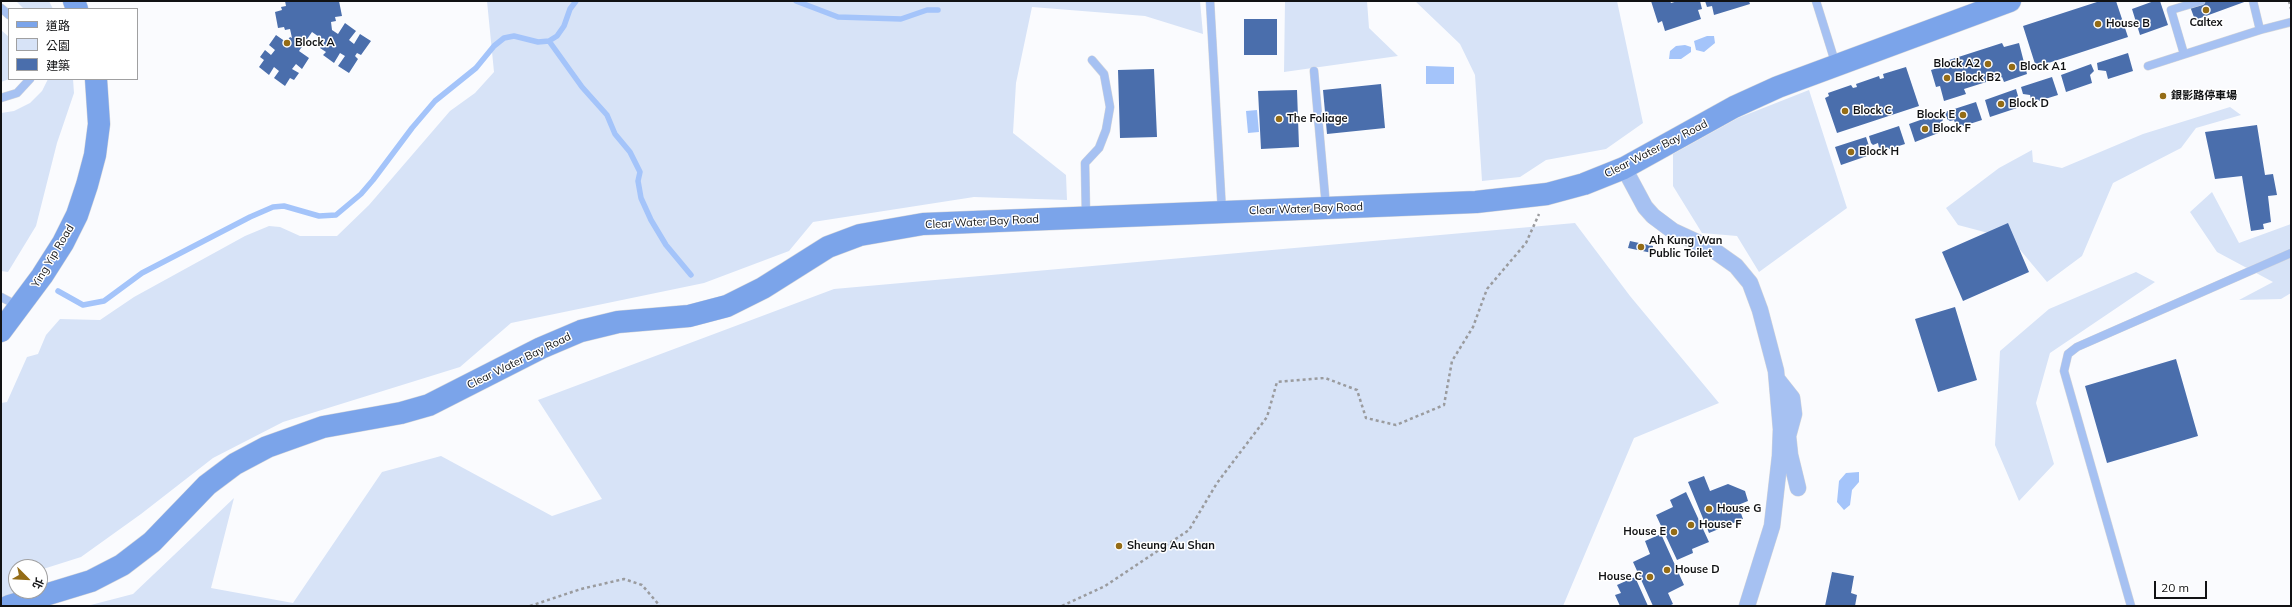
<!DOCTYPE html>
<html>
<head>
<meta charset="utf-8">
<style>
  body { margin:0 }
  #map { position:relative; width:2292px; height:607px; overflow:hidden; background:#fafbfe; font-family:Mulish,"Noto Sans TC",sans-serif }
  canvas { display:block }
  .frame { position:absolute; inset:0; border:2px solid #111214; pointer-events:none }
  .legend { position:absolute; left:8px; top:8px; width:130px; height:72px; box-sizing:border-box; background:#fff; border:1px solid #a0a0a1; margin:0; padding:5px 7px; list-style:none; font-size:12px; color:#111214 }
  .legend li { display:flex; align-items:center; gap:8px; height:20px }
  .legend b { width:20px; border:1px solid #a0a0a1 }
  .north { position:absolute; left:8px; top:559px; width:40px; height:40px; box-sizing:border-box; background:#fff; border:1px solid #a0a0a1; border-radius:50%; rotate:114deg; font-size:11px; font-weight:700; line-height:16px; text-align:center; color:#111214 }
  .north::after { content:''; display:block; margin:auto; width:14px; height:18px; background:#946c16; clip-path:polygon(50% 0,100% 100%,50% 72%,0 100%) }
  .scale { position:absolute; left:2154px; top:581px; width:53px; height:18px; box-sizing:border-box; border:2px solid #111214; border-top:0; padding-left:5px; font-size:12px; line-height:14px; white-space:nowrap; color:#111214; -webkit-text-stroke:3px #fff; paint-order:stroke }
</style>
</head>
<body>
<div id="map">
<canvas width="2292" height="607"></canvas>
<div class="frame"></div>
<ul class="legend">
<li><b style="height:5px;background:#7ba4ea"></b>道路</li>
<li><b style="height:11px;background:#d7e3f7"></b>公園</li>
<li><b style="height:11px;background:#4a6eac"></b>建築</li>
</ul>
<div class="north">北</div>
<div class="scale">20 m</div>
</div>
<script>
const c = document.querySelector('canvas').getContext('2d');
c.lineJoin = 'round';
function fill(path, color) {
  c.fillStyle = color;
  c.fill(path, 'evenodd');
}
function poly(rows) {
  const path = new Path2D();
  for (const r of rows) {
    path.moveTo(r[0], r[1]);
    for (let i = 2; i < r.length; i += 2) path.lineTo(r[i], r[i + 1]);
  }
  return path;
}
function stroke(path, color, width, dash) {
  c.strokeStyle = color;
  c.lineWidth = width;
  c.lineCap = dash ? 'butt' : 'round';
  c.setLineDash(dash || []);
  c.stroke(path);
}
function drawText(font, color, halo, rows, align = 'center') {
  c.font = font + ' Mulish,"Noto Sans TC",sans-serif';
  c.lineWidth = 3;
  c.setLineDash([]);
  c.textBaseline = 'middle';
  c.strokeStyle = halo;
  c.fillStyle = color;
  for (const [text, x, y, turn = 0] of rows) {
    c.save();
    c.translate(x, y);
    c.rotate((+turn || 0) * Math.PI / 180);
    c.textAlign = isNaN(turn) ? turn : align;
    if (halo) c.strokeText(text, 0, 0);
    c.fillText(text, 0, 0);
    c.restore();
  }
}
fill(poly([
  [16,1,49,1,53,9,24,9],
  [487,1,1200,1,1203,34,1145,16,1032,7,1016,83,1013,133,1066,175,1067,200,974,197,813,222,789,251,704,283,511,323,460,367,283,422,213,458,141,514,81,557,40,570,40,567,16,567,16,591,26,591,1,598,1,403,7,402,27,357,38,354,46,335,60,319,100,320,134,297,245,236,269,226,280,227,300,236,337,236,369,205,450,111,475,93,494,72],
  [1285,1,1367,1,1369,28,1398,56,1284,72],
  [1415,1,1617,1,1643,123,1606,149,1546,160,1520,177,1482,181,1475,75,1460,44],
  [1,30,9,37,9,79,1,82],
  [48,79,73,79,74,93,57,143,36,226,8,272,1,271,1,113,14,111,30,103,42,91],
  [1809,90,1847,208,1759,272,1737,236,1702,233,1673,186,1673,154,1738,118],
  [2230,107,2241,115,2196,128,2181,148,2113,183,2082,256,2047,282,2011,239,1958,225,1946,208,1999,168,2032,150,2033,162,2062,168,2143,134],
  [2212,192,2239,243,2291,224,2291,293,2281,299,2239,300,2273,282,2217,252,2190,212],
  [1575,223,1630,296,1719,403,1634,438,1563,606,87,606,133,594,234,498,211,588,293,603,382,472,441,456,552,516,602,499,538,400,834,289],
  [2136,272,2155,282,2050,353,2036,403,2054,464,2019,501,1995,445,2000,351,2049,309]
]), '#d7e3f7');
fill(poly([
  [1707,36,1714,36,1715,43,1704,52,1696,50,1694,41],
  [1685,45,1691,47,1691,52,1681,59,1669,59,1670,51,1676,46],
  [1426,66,1454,67,1454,84,1426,84],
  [1257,110,1259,132,1248,133,1246,111],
  [1859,472,1859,482,1852,490,1850,505,1844,510,1837,502,1839,481,1846,473]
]), '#a4c4fa');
stroke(poly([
  [796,1,838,17,901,19,927,10,938,10],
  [549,41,582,87,607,115,615,134,630,152,640,172,638,181,641,198,651,220,666,245,691,275],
  [58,291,83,305,104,301,142,273,250,217,273,207,284,206,319,216,336,215,361,194,373,180,412,128,435,101,476,68,494,46,504,38,514,36,538,42,549,41,557,36,564,26,570,9,576,1]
]), '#a4c4fa', 5.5);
fill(poly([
  [285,1,339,1,342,16,335,17,336,21,331,22,332,30,338,34,345,23,356,31,349,40,354,44,360,34,371,41,361,55,357,53,355,56,358,59,349,73,338,66,345,56,340,53,334,63,323,55,326,52,320,48,325,41,312,32,299,51,309,58,302,69,296,64,292,69,299,73,294,80,290,78,285,86,274,78,279,71,274,67,269,75,259,67,264,60,260,57,265,50,271,55,275,50,269,45,276,35,286,42,290,37,292,38,290,29,285,30,284,27,278,28,275,12,282,10,281,7,286,6],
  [1651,1,1670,1,1671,3,1678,1,1700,1,1702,9,1698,10,1701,19,1665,31,1662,21,1658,23],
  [1705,1,1749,1,1750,4,1714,15,1712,6,1707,7],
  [2100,1,2116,1,2128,37,2036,67,2023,26],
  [2154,1,2160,1,2168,25,2140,35,2132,9],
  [2188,1,2247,1,2195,20],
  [1244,19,1277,19,1277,55,1244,55],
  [2002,43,2004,47,2019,43,2027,74,2004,82,2002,77,1964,89,1966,94,1944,101,1940,86,1936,87,1931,70,1947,65,1946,61],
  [2128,53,2133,71,2108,79,2106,71,2098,70,2097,63],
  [2091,64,2094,71,2090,75,2092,83,2066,92,2061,75],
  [1906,67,1919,106,1837,133,1825,98,1829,96,1828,93,1851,85,1853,88,1857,87,1856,84,1879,76,1880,79,1884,78,1883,74],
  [1154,69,1157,137,1120,138,1118,70],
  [2052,77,2058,95,2032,103,2030,95,2023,94,2021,87],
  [1381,84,1385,128,1327,134,1323,90],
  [2016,89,2018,96,2017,99,2014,101,2017,108,1990,117,1985,100],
  [1297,90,1299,147,1261,149,1258,91],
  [1976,102,1982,120,1957,128,1954,120,1950,121,1947,119,1945,112],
  [1940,113,1943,120,1939,125,1941,132,1915,142,1909,124],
  [2257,125,2265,175,2273,174,2277,195,2268,196,2271,222,2263,224,2264,229,2251,231,2242,176,2215,179,2205,132],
  [1899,126,1905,144,1880,152,1878,143,1873,145,1871,143,1869,136],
  [1866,137,1869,146,1864,148,1867,156,1841,165,1835,147],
  [2008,223,2029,272,1963,301,1942,252],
  [1630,241,1653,246,1652,253,1628,248],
  [1955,307,1977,380,1938,392,1915,319],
  [2176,359,2198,436,2107,463,2085,386],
  [1704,476,1710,491,1728,484,1745,491,1748,501,1738,505,1743,519,1709,533,1688,482],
  [1686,492,1709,542,1692,549,1693,553,1677,560,1656,515,1673,507,1670,500],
  [1661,534,1684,585,1668,593,1673,604,1669,606,1653,606,1633,562,1650,554,1645,541],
  [1832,572,1854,576,1851,593,1857,595,1855,606,1825,606],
  [1635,577,1648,606,1620,606,1615,595,1621,593,1617,585]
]), '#4a6eac');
const service = poly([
  [1210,1,1222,212],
  [1816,1,1836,65],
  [2253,1,2260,30],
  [1,8,9,15],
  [2184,54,2171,10,2201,1],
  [2148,66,2260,30,2291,22],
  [1314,71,1326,207],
  [1,98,17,93,30,79],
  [1086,216,1085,163,1099,148,1106,130,1110,107,1104,74,1092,60],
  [1,297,18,306],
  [2131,606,2064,371,2068,354,2077,347,2291,253]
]);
const minor = poly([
  [1624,168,1645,207,1653,216,1673,231,1712,249,1736,266,1750,283,1760,310,1776,371,1781,429,1780,456,1772,526,1747,606],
  [1777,379,1792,398,1794,414,1788,436,1790,455,1798,488]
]);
const secondary = poly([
  [74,1,77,9],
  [1,331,42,276,63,243,77,215,87,185,95,155,99,124,96,79],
  [9,606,91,581,122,565,152,542,207,485,235,464,267,447,323,427,401,413,429,405,541,348,581,331,618,322,689,316,727,306,763,288,828,247,860,235,923,224,1476,202,1547,194,1584,184,1624,168,1734,107,1778,87,2010,1]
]);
stroke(service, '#d5d6d9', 9);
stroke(minor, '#d5d6d9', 17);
stroke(secondary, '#d5d6d9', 23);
stroke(poly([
  [2289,1,2291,9],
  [530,606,581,589,624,579,642,585,660,606],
  [1062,606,1105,586,1189,530,1217,483,1267,417,1277,382,1325,378,1357,390,1366,418,1396,425,1444,405,1452,361,1473,327,1487,289,1526,243,1539,214]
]), '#9a9b9e', 2.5, [3, 3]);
stroke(service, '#a6c1f2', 8);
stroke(minor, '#a6c1f2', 16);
stroke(secondary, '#7ba4ea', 22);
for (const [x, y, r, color] of [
  [2206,10,4,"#946c16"],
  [2098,24,4,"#946c16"],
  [287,43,4,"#946c16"],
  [1988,64,4,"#946c16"],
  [2012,67,4,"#946c16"],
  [1947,78,4,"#946c16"],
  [2163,96,4,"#946c16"],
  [2001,104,4,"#946c16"],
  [1845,111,4,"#946c16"],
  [1963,115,4,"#946c16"],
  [1279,119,4,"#946c16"],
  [1925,129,4,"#946c16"],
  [1851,152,4,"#946c16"],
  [1641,247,4,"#946c16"],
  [1709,509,4,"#946c16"],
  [1691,525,4,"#946c16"],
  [1674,532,4,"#946c16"],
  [1119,546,4,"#946c16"],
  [1667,570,4,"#946c16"],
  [1650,577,4,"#946c16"]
]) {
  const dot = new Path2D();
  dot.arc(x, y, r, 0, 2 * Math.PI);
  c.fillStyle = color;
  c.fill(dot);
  stroke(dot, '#fff', 1.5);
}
drawText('bold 11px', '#111214', '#fff', [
  ["Caltex",2206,23,"center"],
  ["House B",2106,24],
  ["Block A",295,43],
  ["Block A2",1980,64,"right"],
  ["Block A1",2020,67],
  ["Block B2",1955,78],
  ["銀影路停車場",2171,96],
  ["Block D",2009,104],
  ["Block C",1853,111],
  ["Block E",1955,115,"right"],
  ["The Foliage",1287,119],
  ["Block F",1933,129],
  ["Block H",1859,152],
  ["Ah Kung Wan",1649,241],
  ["Public Toilet",1649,254],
  ["House G",1717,509],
  ["House F",1699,525],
  ["House E",1666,532,"right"],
  ["Sheung Au Shan",1127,546],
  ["House D",1675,570],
  ["House C",1642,577,"right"]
], 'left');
drawText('11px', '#111214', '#fff', [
  ["Clear Water Bay Road",1656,149,-27],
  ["Clear Water Bay Road",1306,209,-2],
  ["Clear Water Bay Road",982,222,-3],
  ["Ying Yip Road",53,256,-59],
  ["Clear Water Bay Road",519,361,-26]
]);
</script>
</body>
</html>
